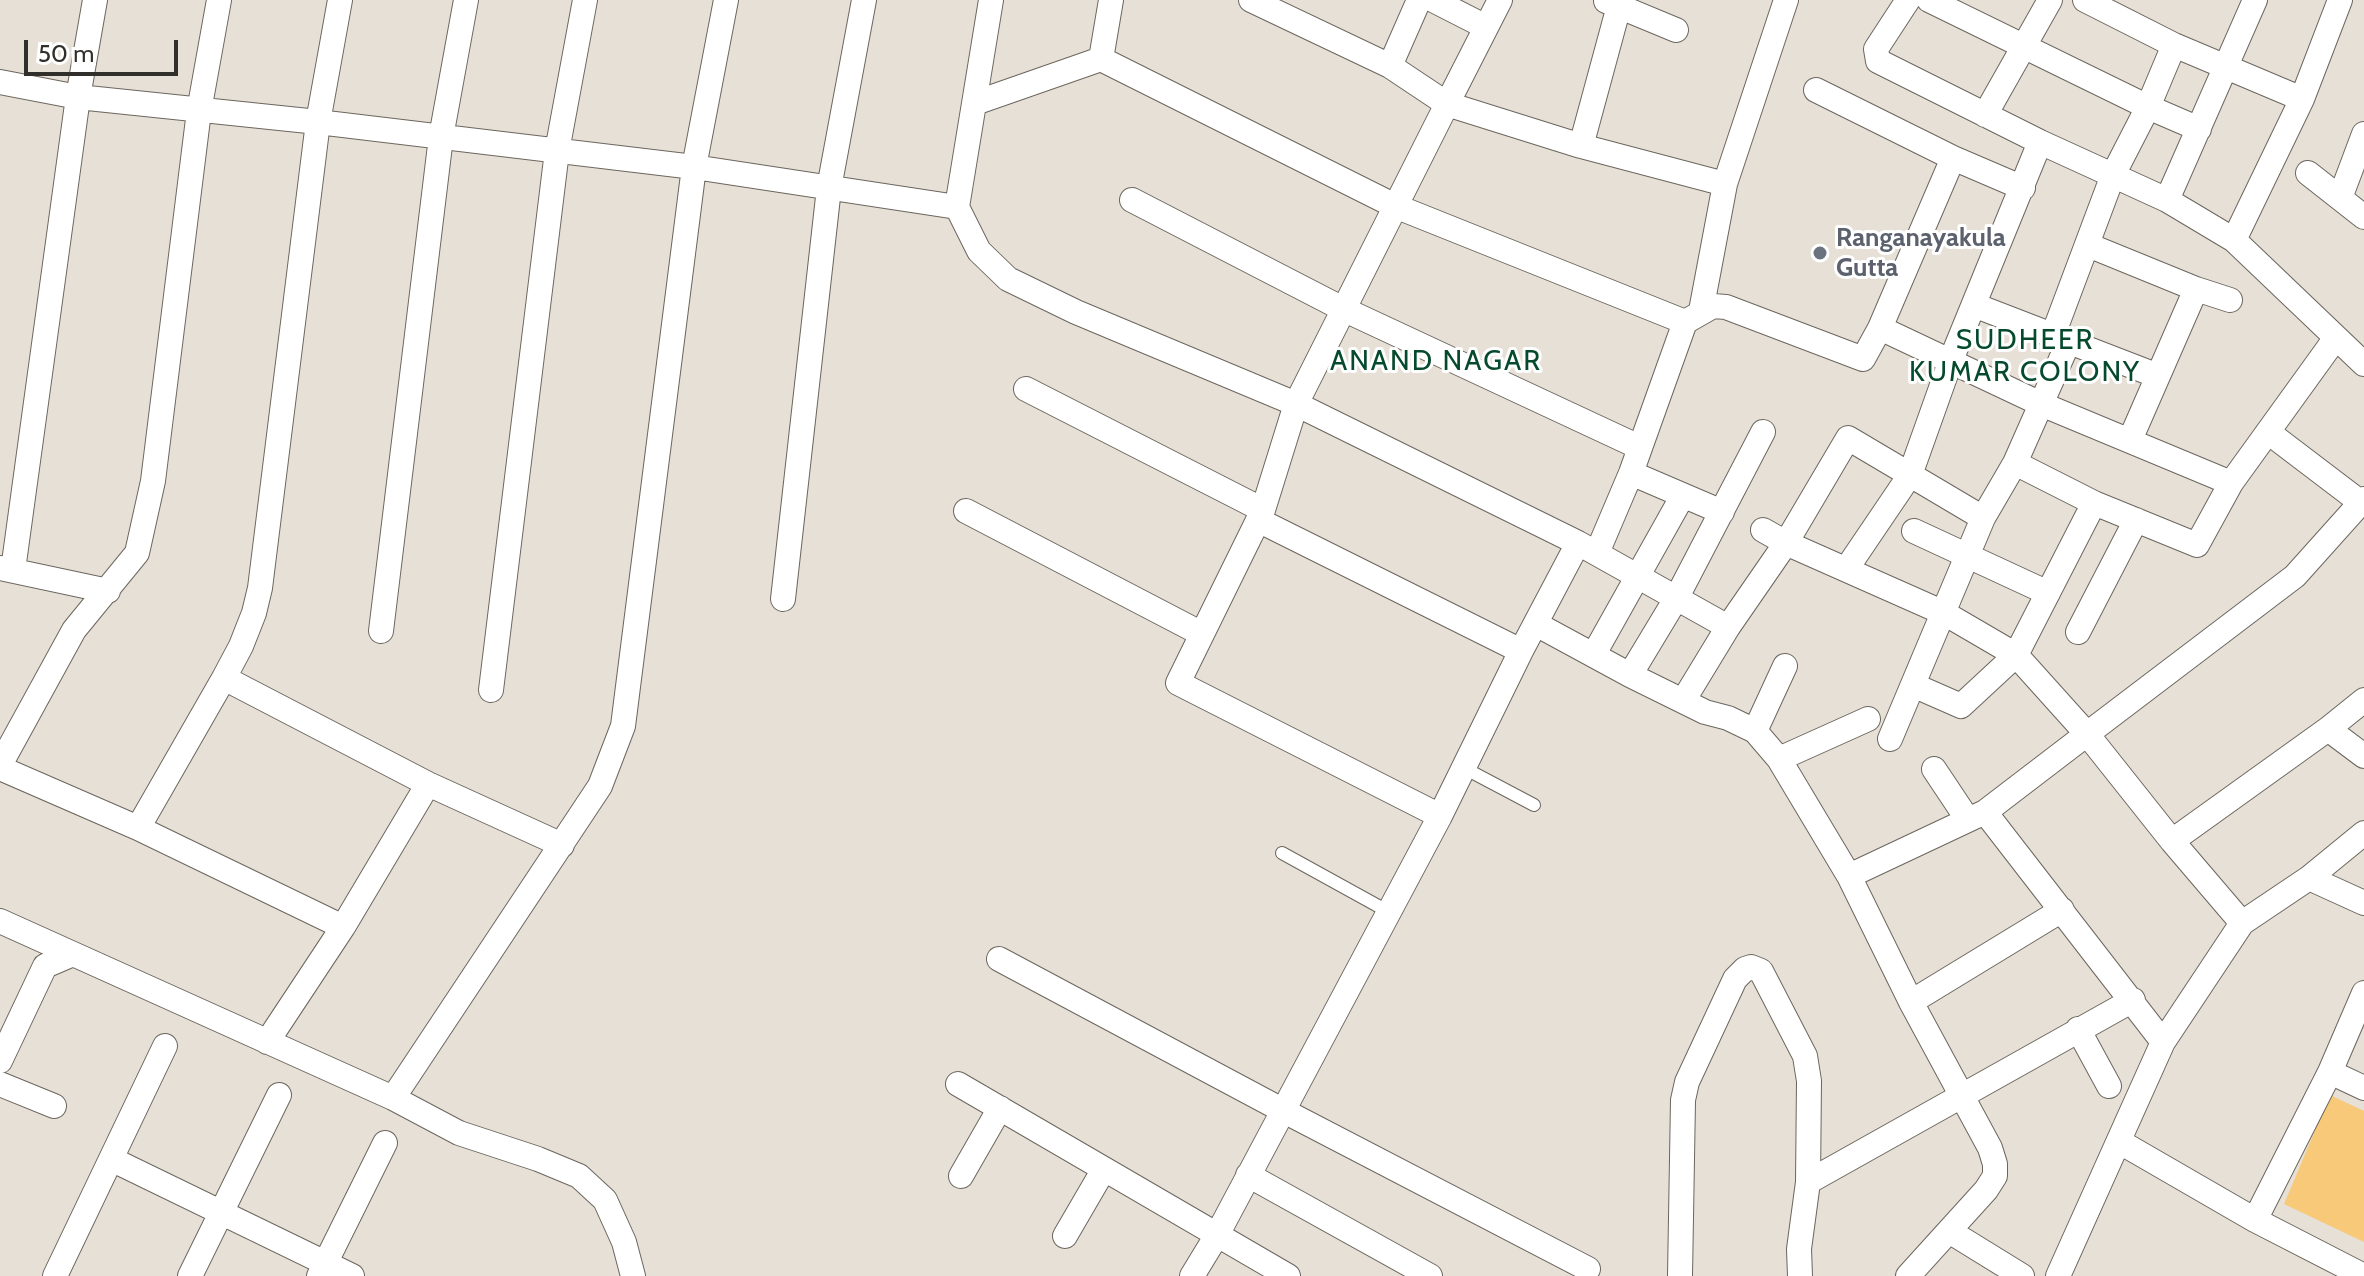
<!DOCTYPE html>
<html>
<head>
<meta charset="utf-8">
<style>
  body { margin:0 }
  #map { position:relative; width:2364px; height:1276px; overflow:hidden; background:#e6e0d6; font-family:Cabin,sans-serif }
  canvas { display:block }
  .scale { position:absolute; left:24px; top:40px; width:154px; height:36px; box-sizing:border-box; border:4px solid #312f2b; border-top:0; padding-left:10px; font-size:24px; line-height:28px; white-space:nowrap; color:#312f2b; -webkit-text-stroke:6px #fff; paint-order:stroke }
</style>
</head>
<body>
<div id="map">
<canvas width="2364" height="1276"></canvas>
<div class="scale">50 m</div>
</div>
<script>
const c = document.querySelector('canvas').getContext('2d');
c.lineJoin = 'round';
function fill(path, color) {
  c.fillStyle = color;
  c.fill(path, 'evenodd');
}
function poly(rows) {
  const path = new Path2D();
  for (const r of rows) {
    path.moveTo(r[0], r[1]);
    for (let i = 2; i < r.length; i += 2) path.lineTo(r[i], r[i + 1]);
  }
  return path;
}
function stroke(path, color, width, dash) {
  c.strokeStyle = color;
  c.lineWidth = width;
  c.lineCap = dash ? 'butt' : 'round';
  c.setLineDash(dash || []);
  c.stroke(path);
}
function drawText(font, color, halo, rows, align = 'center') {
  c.font = font + ' Cabin,sans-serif';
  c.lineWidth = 6;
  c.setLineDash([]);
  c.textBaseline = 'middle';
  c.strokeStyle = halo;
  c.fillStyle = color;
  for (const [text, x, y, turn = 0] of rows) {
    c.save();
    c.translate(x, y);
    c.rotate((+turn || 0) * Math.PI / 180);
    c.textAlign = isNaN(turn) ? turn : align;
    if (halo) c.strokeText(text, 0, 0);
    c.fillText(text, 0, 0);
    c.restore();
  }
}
fill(poly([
  [2330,1095,2364,1111,2364,1242,2284,1204]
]), '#f7c979');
const service = poly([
  [1464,768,1534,805],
  [1282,853,1389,912]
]);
const minor = poly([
  [340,0,318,122,260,588,254,613,241,646,224,678,138,828,343,927],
  [991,0,957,207,979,251,1008,279,1076,312,1296,404,1263,510,1026,389],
  [1251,0,1390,66],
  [1419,0,1390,66,1447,104,1296,404,1578,543,1728,627],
  [1433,0,1486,27],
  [1500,0,1447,104,1581,146,1725,184],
  [1908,0,1876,49,1878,61,2040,142,2167,200,2234,240,2364,364],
  [1929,0,2148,107,2199,129],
  [2085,0,2174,45,2302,99],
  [1606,1,1676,30],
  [1101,59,1395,206,1685,322],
  [0,82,78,97,318,122,694,167,957,207],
  [1816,90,1953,158,2023,188],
  [975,103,1101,59,1111,0],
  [1985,115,2050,0],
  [1581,146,1619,6],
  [1953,158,1880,328,2041,404,2231,483],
  [2308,173,2364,217],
  [2340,198,2364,134],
  [1132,200,1343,309,1639,447],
  [2167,200,2255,0],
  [2234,240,2302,99,2340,0],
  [2088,245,2196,289,2130,440],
  [2196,289,2230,300],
  [1974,305,2158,376],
  [1701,311,1725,184,1786,0],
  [2053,335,2113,175,2148,107,2174,45],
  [2268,432,2364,505],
  [2015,463,2094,503,2197,545,2231,483,2335,339],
  [1631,473,1722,512],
  [1263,510,1178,683,1440,816],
  [966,511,1202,634],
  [1258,520,1521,651],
  [1763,530,1786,543,1944,613,2016,655,2087,734,2295,576,2364,499],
  [1914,531,2048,593],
  [1597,553,1631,473,1685,322,1713,306,1726,307,1863,359,1880,328],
  [0,568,108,591],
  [1847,568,1910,475,1951,360,2040,142],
  [13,570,78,97,95,0],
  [783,599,829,188,864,0],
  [1536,624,1630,675,1705,712,1728,718,1755,731,1779,759,1849,876,1911,1002,1990,1148,1995,1164,1995,1176,1986,1190,1908,1276],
  [381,631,441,137,466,0],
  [2078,632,2136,520],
  [1594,654,1682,497],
  [1630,675,1677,597,1763,432],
  [224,678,428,784,562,845],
  [1913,685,1961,706,2016,655,2094,503],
  [491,690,557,151,585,0],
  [1683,701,1728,627,1786,543,1848,438,1983,518],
  [2328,729,2364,756],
  [1755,731,1785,666],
  [1890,739,1983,518,2015,463,2069,341],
  [1779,759,1868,719],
  [0,765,74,630,137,553,153,481,199,111,219,0],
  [0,768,138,828],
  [1934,769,1968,820],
  [1985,812,2163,1042],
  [2172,841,2328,729,2364,700],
  [1849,876,1985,812,2087,734,2172,841,2242,923],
  [2309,878,2364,903],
  [0,921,393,1098,459,1133,538,1159,579,1176,605,1200,624,1242,633,1276],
  [999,959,1282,1110,1588,1269],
  [1911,1002,2062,910],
  [2078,1029,2109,1086],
  [267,1042,343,927,428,784],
  [0,1061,45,966,73,954],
  [2330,1072,2364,1088],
  [0,1084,54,1106],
  [958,1084,1288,1276],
  [393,1098,600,786,623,726,694,167,726,0],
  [2120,1142,2255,1220,2364,1276],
  [111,1159,352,1276],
  [1248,1175,1430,1276],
  [961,1176,1000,1108],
  [1808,1182,2133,1000],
  [2255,1220,2330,1072,2364,993],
  [1949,1231,2022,1276],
  [1065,1236,1104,1169],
  [55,1276,165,1046],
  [190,1276,279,1095],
  [319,1276,385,1143],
  [1192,1276,1217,1235,1440,816,1521,651,1578,543],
  [1680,1276,1683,1100,1687,1082,1735,979,1745,969,1751,967,1761,971,1805,1056,1809,1081,1808,1182,1799,1249,1800,1276],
  [2058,1276,2163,1042,2242,923,2309,878,2364,833]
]);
stroke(service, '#6c665e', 14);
stroke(minor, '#6c665e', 26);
stroke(service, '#fff', 12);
stroke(minor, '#fff', 24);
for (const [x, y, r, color] of [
  [1820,253,8,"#6b7280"]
]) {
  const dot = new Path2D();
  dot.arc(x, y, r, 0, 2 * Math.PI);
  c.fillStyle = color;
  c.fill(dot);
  stroke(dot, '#fff', 3);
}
drawText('bold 26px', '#5b616d', '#fff', [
  ["Ranganayakula",1836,238],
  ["Gutta",1836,268]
], 'left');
c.letterSpacing = '2px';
drawText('28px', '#064a2d', '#fff', [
  ["SUDHEER",2025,341],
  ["KUMAR COLONY",2025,373],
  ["ANAND NAGAR",1436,362]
]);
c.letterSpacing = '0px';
</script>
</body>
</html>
